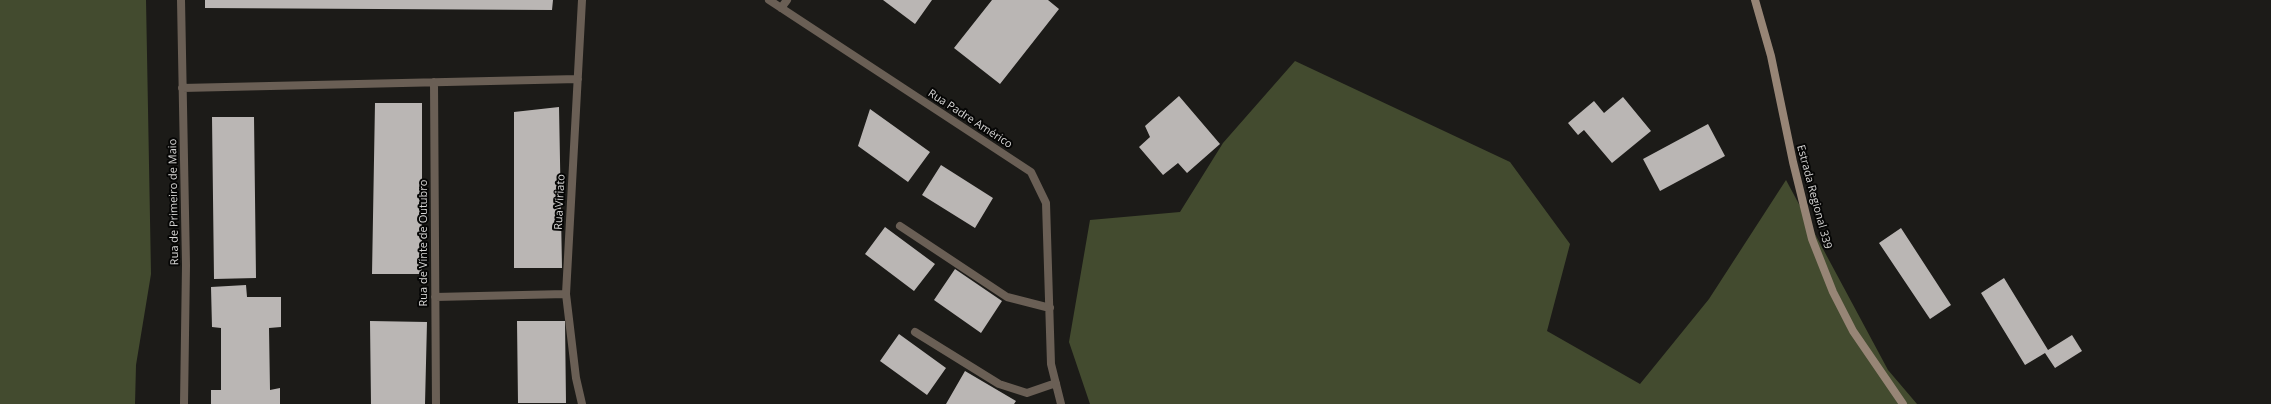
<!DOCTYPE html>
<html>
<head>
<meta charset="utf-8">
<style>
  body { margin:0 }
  canvas { display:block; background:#1c1b18 }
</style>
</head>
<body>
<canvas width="2271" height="404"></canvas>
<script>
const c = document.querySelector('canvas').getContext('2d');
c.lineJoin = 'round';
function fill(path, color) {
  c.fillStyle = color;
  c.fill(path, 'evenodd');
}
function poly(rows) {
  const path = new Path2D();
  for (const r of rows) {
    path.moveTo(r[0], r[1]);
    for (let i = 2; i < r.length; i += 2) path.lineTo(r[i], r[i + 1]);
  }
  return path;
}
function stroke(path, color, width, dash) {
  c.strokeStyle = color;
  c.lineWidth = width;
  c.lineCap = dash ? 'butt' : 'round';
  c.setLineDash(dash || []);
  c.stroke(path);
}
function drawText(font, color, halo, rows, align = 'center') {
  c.font = font + ' "Open Sans",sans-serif';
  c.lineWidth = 4;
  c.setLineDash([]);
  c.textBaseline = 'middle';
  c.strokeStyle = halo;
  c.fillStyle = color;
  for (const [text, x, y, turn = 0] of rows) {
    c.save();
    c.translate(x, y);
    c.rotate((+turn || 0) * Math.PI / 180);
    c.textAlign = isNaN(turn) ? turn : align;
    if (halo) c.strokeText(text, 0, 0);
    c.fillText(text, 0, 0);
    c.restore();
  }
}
fill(poly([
  [0,0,146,0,151,274,136,365,135,404,0,404],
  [1295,61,1510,162,1570,244,1547,331,1640,384,1709,299,1786,180,1888,370,1917,404,1090,404,1069,342,1090,220,1180,212,1223,143]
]), '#434b2f');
fill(poly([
  [205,0,553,0,552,10,205,8],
  [883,0,932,0,915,24],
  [992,0,1048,0,1059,9,1000,84,954,48],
  [1179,96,1220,144,1187,173,1178,163,1163,175,1139,147,1150,137,1145,126],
  [1623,97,1651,131,1612,163,1584,130,1578,135,1568,123,1594,101,1604,113],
  [375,103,422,103,422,274,372,274],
  [559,107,562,268,514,268,514,112],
  [870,109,930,152,908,182,858,146],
  [212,117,254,117,256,278,214,279],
  [1708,124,1725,156,1660,191,1643,159],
  [941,165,993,198,975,228,922,195],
  [885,227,935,264,914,291,865,254],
  [1901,228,1951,305,1930,319,1879,243],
  [955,269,1002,301,981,333,934,300],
  [2004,278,2048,350,2072,335,2082,351,2055,368,2045,353,2025,365,1981,293],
  [246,285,247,297,281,297,281,327,269,328,270,390,280,388,280,404,211,404,211,390,221,390,221,328,212,327,211,287],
  [370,321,427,322,425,404,371,404],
  [517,321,565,321,566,403,518,403],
  [899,334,946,368,927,395,880,361],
  [965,371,1016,401,1014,404,946,404]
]), '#bab6b4');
stroke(poly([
  [181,0,186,265,184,404],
  [582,0,566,294,576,378,582,404],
  [769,0,1031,172,1046,203,1051,364,1061,404],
  [781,8,787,0],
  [434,82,436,404],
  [182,88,578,79],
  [900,226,1007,297,1050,308],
  [435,297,566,294],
  [915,332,999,384,1027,393,1056,383]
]), '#6a5f55', 8);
stroke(poly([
  [1755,0,1771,56,1793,162,1812,239,1833,292,1853,331,1903,404]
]), '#978576', 8);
drawText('11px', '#d6d5d4', '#060605', [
  ["Rua Padre Américo",970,119,33],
  ["Estrada Regional 339",1814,197,75],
  ["Rua de Primeiro de Maio",174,202,-91],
  ["Rua Viriato",560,202,-87],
  ["Rua de Vinte de Outubro",424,243,-90]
]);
</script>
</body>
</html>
